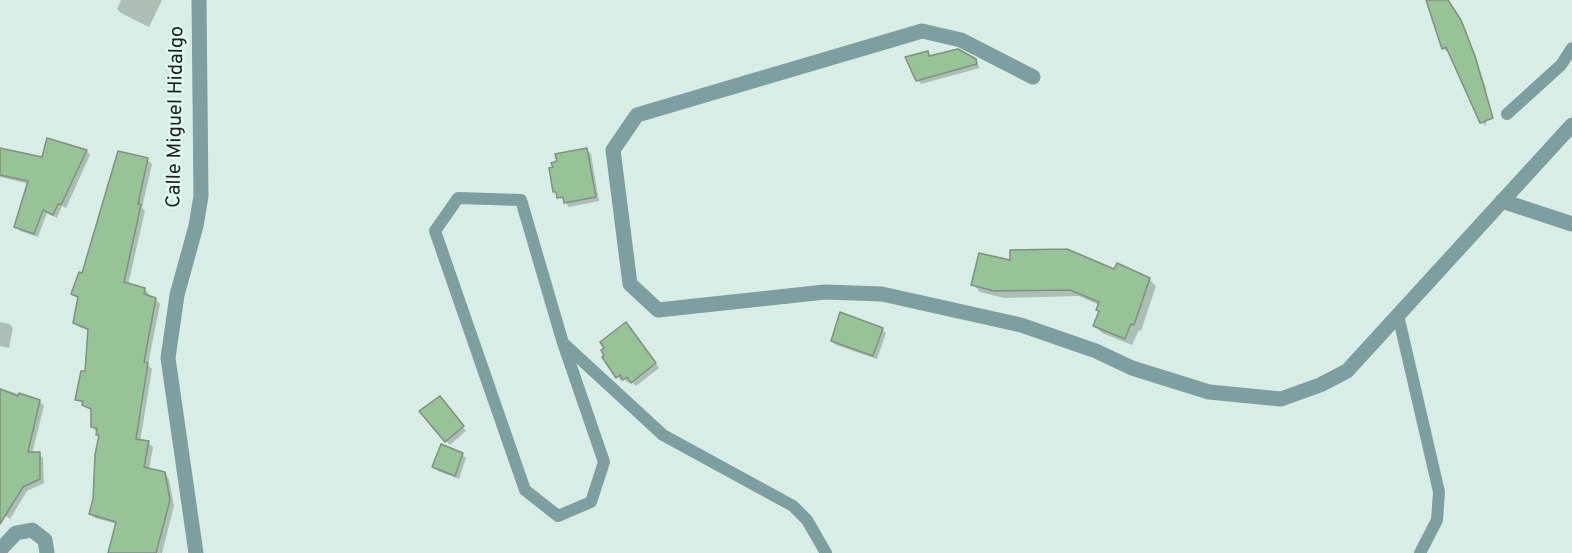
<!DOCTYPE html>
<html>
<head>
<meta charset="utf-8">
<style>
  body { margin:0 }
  canvas { display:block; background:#d8ede5 }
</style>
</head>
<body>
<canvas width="1572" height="553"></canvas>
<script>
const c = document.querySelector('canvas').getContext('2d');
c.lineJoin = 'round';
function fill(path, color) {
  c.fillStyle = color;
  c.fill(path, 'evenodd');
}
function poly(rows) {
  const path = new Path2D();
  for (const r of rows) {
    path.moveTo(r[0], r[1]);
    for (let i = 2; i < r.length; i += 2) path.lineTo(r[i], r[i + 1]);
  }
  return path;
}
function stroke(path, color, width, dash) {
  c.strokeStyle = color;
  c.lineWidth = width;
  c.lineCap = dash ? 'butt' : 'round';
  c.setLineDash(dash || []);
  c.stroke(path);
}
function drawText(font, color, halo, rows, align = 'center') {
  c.font = font + ' Overpass,sans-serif';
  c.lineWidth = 4.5;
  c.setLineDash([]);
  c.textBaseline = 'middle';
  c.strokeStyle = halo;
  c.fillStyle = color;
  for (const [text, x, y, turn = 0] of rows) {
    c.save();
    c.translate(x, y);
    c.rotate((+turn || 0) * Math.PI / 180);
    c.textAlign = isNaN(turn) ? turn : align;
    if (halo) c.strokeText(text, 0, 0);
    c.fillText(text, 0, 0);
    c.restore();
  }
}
fill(poly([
  [121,0,162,0,149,27,121,13,117,9],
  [1436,0,1448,0,1464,25,1486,88,1486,126,1481,122,1450,51,1447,52,1443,48],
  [928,52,932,57,975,60,980,68,921,84,917,80],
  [48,140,87,151,90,155,66,208,62,206,57,218,47,213,38,237,20,231,16,227,29,184,0,177,0,149,43,159],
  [587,150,591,154,599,201,569,207,555,191],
  [147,159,152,164,142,208,145,211,128,285,145,289,149,294,148,297,156,300,160,304,148,365,152,369,140,442,148,443,153,447,149,470,164,474,169,479,174,506,162,553,109,553,117,524,95,518,90,514,94,499,100,437,92,427,93,411,76,399,86,373,90,331,79,327,74,322,79,299,73,294],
  [1012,262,1115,271,1149,279,1156,286,1141,331,1139,330,1132,345,1102,333,1094,325,1100,312,1099,305,1079,296,1004,298,980,292,973,284],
  [0,322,9,324,13,328,9,348,0,346],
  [630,328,659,368,636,386,631,381,628,383,624,379,621,381,604,358],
  [882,329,886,333,877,359,836,345,832,341],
  [0,388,40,401,44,406,32,454,39,454,43,458,44,483,27,491,10,519,0,512],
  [444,402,466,431,450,445,446,441],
  [462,454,466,458,459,479,438,471,434,467]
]), '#0003');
const building = poly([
  [1426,0,1448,0,1461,20,1475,56,1493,118,1480,123,1446,47,1442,49,1426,0],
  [958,49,976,59,977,64,916,81,905,57,928,51,929,56,958,49],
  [47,138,87,150,61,205,58,204,53,215,43,210,34,234,14,227,28,181,0,175,0,148,42,157,47,138],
  [587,148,596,197,564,203,563,197,557,198,556,192,553,192,549,168,553,167,551,163,557,161,555,154,587,148],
  [118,151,148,158,138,204,141,205,124,282,145,288,144,294,156,298,144,362,148,363,136,439,149,441,144,467,165,472,170,500,156,553,108,553,116,522,89,514,93,499,95,455,99,435,96,435,97,428,91,427,91,409,82,405,83,401,75,400,81,371,85,371,88,329,73,323,78,297,71,294,79,272,82,273,118,151],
  [1067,249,1114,269,1117,263,1150,278,1134,325,1131,324,1125,339,1093,326,1099,311,1096,310,1099,302,1070,290,994,291,971,285,979,253,1010,260,1010,250,1067,249],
  [840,312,883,328,873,356,831,341,840,312],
  [626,322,656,363,631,383,627,377,623,380,620,375,616,378,602,357,604,356,601,350,604,348,600,342,626,322],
  [0,389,18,396,19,393,40,400,28,452,40,452,40,479,23,487,0,524,0,389],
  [440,396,464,426,445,442,419,411,440,396],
  [441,444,463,453,455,476,432,467,441,444]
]);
fill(building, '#96c497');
stroke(building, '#828f81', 1.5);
stroke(poly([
  [1507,114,1561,65,1572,48],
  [1398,315,1439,492,1437,520,1420,553],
  [563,343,604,462,591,502,558,516,525,490,435,231,458,198,521,200,563,343,663,435,793,506,807,520,826,553]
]), '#7e9f9f', 12);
stroke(poly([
  [1033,77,961,40,922,31,637,115,613,150,630,284,658,310,825,292,882,294,1021,325,1096,351,1132,368,1209,392,1281,399,1320,385,1347,371,1572,125],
  [1502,201,1572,224],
  [0,550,16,533,32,530,45,540,47,553],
  [196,553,168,358,177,295,196,226,201,196,199,0]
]), '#7e9f9f', 15);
drawText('20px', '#18201d', '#e5fbf2', [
  ["Calle Miguel Hidalgo",177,117,-89]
]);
</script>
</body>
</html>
